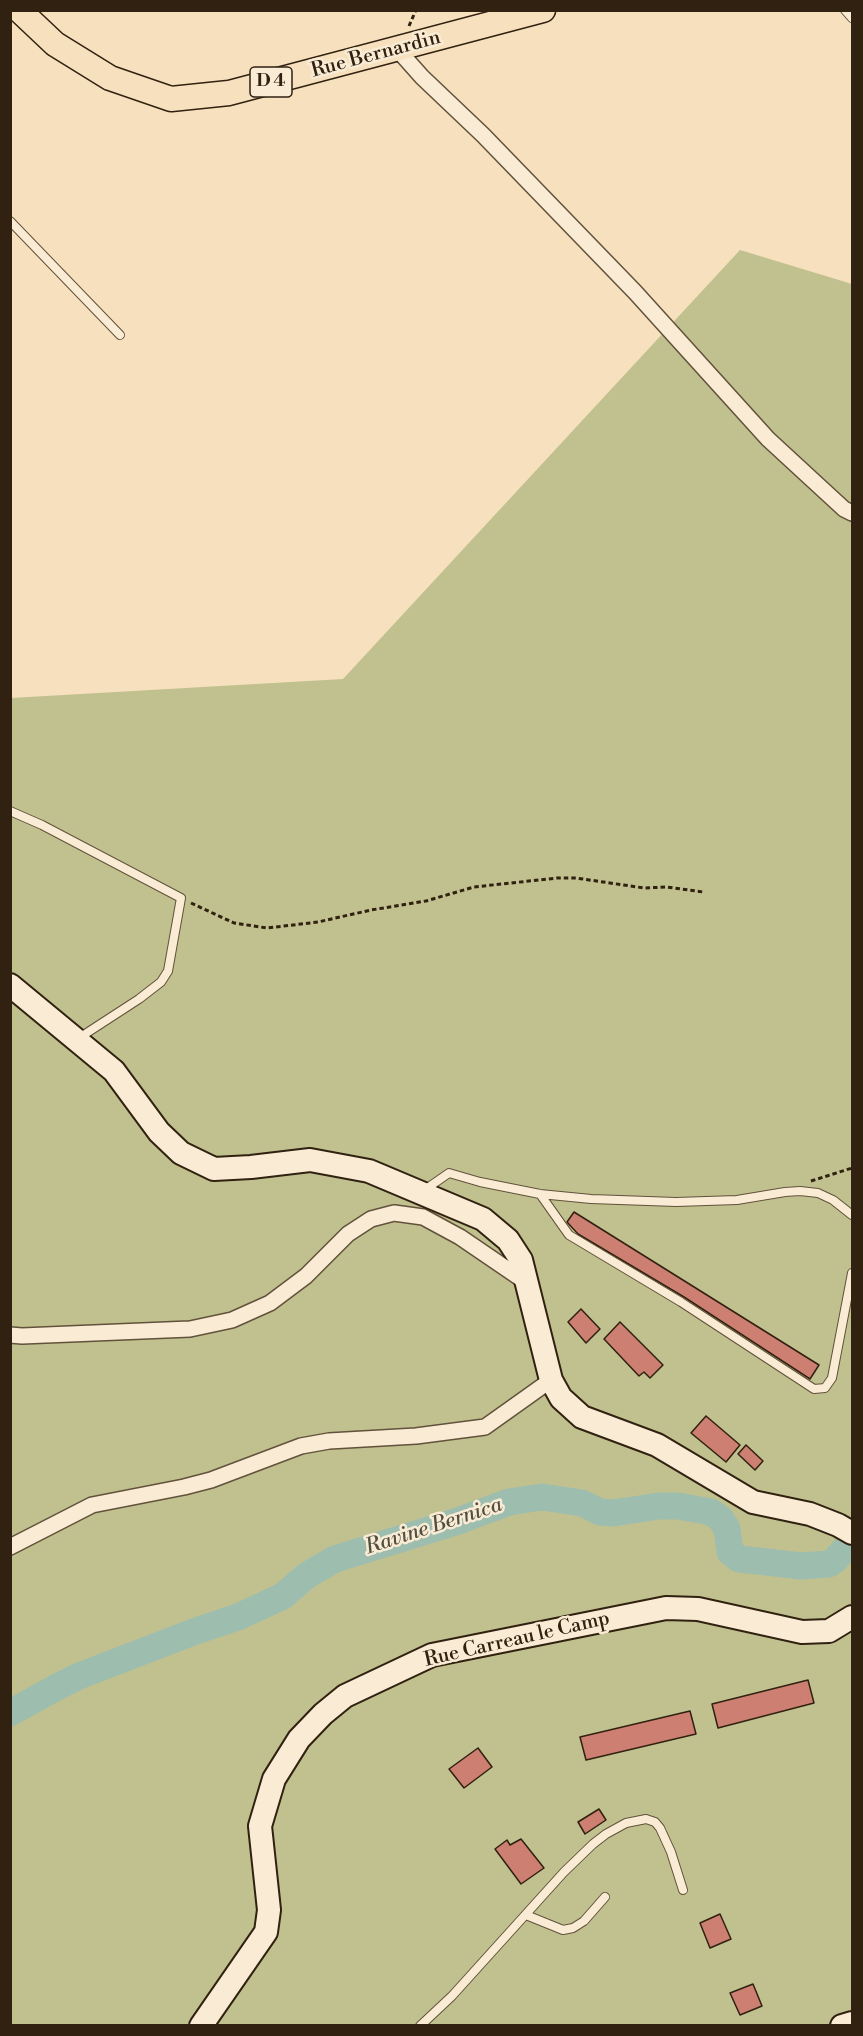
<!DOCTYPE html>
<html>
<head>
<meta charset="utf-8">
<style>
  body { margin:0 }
  #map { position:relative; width:863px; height:2036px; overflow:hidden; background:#f6e0bd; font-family:"Libre Bodoni",serif }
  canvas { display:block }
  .frame { position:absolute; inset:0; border:12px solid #302110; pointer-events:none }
</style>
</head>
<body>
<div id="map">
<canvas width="863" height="2036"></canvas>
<div class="frame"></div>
</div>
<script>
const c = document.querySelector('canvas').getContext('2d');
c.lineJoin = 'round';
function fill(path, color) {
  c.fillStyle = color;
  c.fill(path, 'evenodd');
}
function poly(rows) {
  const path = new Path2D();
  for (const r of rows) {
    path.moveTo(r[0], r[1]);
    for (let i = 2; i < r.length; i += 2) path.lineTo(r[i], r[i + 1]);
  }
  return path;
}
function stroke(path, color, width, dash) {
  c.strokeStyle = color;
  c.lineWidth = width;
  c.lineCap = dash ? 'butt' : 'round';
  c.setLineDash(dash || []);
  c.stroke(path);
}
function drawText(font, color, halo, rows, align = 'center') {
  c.font = font + ' "Libre Bodoni",serif';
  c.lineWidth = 5;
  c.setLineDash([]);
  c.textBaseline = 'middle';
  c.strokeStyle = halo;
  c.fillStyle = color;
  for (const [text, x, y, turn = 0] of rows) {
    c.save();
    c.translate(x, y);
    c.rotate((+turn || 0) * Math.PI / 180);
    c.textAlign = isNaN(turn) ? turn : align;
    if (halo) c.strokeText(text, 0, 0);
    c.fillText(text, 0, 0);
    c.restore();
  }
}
fill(poly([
  [740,250,852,284,852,2025,11,2026,11,698,343,679]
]), '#c0c18f');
stroke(poly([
  [10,1713,57,1687,79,1676,196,1631,238,1617,283,1596,306,1576,335,1559,455,1522,509,1502,542,1497,582,1503,600,1512,613,1513,659,1506,678,1506,711,1512,721,1519,727,1529,730,1552,739,1559,758,1561,801,1566,829,1564,835,1560,852,1541]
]), '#9dbdaf', 27);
const building = poly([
  [574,1212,819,1365,810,1379,684,1297,578,1234,567,1222,574,1212],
  [581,1309,600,1329,586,1343,568,1322,581,1309],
  [620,1322,663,1365,650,1378,644,1372,639,1376,604,1339,620,1322],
  [706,1416,740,1445,726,1462,691,1433,706,1416],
  [746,1445,763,1461,755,1470,738,1454,746,1445],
  [808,1680,814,1703,718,1728,712,1704,808,1680],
  [690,1711,696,1734,586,1760,580,1737,690,1711],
  [478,1748,492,1767,464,1788,449,1769,478,1748],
  [599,1809,606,1820,585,1834,578,1822,599,1809],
  [521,1839,544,1868,521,1884,495,1849,507,1840,510,1845,521,1839],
  [720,1914,731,1939,710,1948,700,1923,720,1914],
  [753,1984,762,2006,740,2015,730,1993,753,1984]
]);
fill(building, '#cd7f71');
stroke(building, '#302110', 1.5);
const lane = poly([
  [845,10,852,18],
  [10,221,120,335],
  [10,811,42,825,181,898,168,971,161,982,139,999,79,1038],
  [423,1191,449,1173,480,1182,540,1194,591,1199,676,1202,737,1200,785,1192,800,1191,818,1193,833,1200,852,1215],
  [540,1194,569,1235,681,1302,814,1389,825,1388,832,1378,852,1273],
  [526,1915,563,1930,573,1928,584,1921,605,1897],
  [420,2026,452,1996,564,1872,593,1844,606,1834,626,1823,646,1819,655,1822,660,1828,671,1852,683,1890]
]);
const street = poly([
  [398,50,422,77,483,135,635,292,768,439,844,509,852,513],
  [10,1335,22,1336,190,1329,232,1320,270,1303,306,1276,348,1234,371,1219,394,1213,423,1217,460,1237,526,1282],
  [10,1547,92,1505,184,1487,211,1480,301,1446,329,1441,416,1436,485,1427,551,1380]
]);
const secondary = poly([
  [10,985,114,1071,159,1132,181,1153,214,1169,251,1167,310,1160,369,1171,483,1219,508,1240,521,1260,551,1380,561,1398,582,1417,657,1445,753,1502,810,1514,838,1525,852,1533],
  [201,2026,266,1932,269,1910,260,1826,274,1779,299,1739,323,1714,345,1696,432,1655,666,1608,698,1609,802,1632,829,1631,852,1617],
  [842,2026,852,2023]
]);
const primary = poly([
  [19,10,55,44,110,78,171,99,229,93,543,10]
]);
stroke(lane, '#62513b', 10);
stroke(street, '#62513b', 18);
stroke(secondary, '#302110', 26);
stroke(primary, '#302110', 27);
stroke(poly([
  [409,26,416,10],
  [191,903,234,923,267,928,318,922,371,910,426,901,474,887,557,878,576,878,644,888,667,887,703,892],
  [811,1181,852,1168]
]), '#302110', 3, [4.5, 3]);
stroke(lane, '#f9ebd4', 8);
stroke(street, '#f9ebd4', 15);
stroke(secondary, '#f9ebd4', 22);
stroke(primary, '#f6e0bd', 24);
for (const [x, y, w] of [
  [271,82,42]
]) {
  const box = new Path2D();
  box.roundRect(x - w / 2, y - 15, w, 30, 4.5);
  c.fillStyle = '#f9ebd4';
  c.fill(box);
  stroke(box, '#302110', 1.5);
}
drawText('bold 18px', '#302110', null, [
  ["D 4",271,82]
]);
drawText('20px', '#302110', '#f9ebd4', [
  ["Rue Bernardin",376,55,-15],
  ["Rue Carreau le Camp",517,1640,-13]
]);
drawText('italic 21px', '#515040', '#f9ebd4', [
  ["Ravine Bernica",434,1527,-18]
]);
</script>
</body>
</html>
